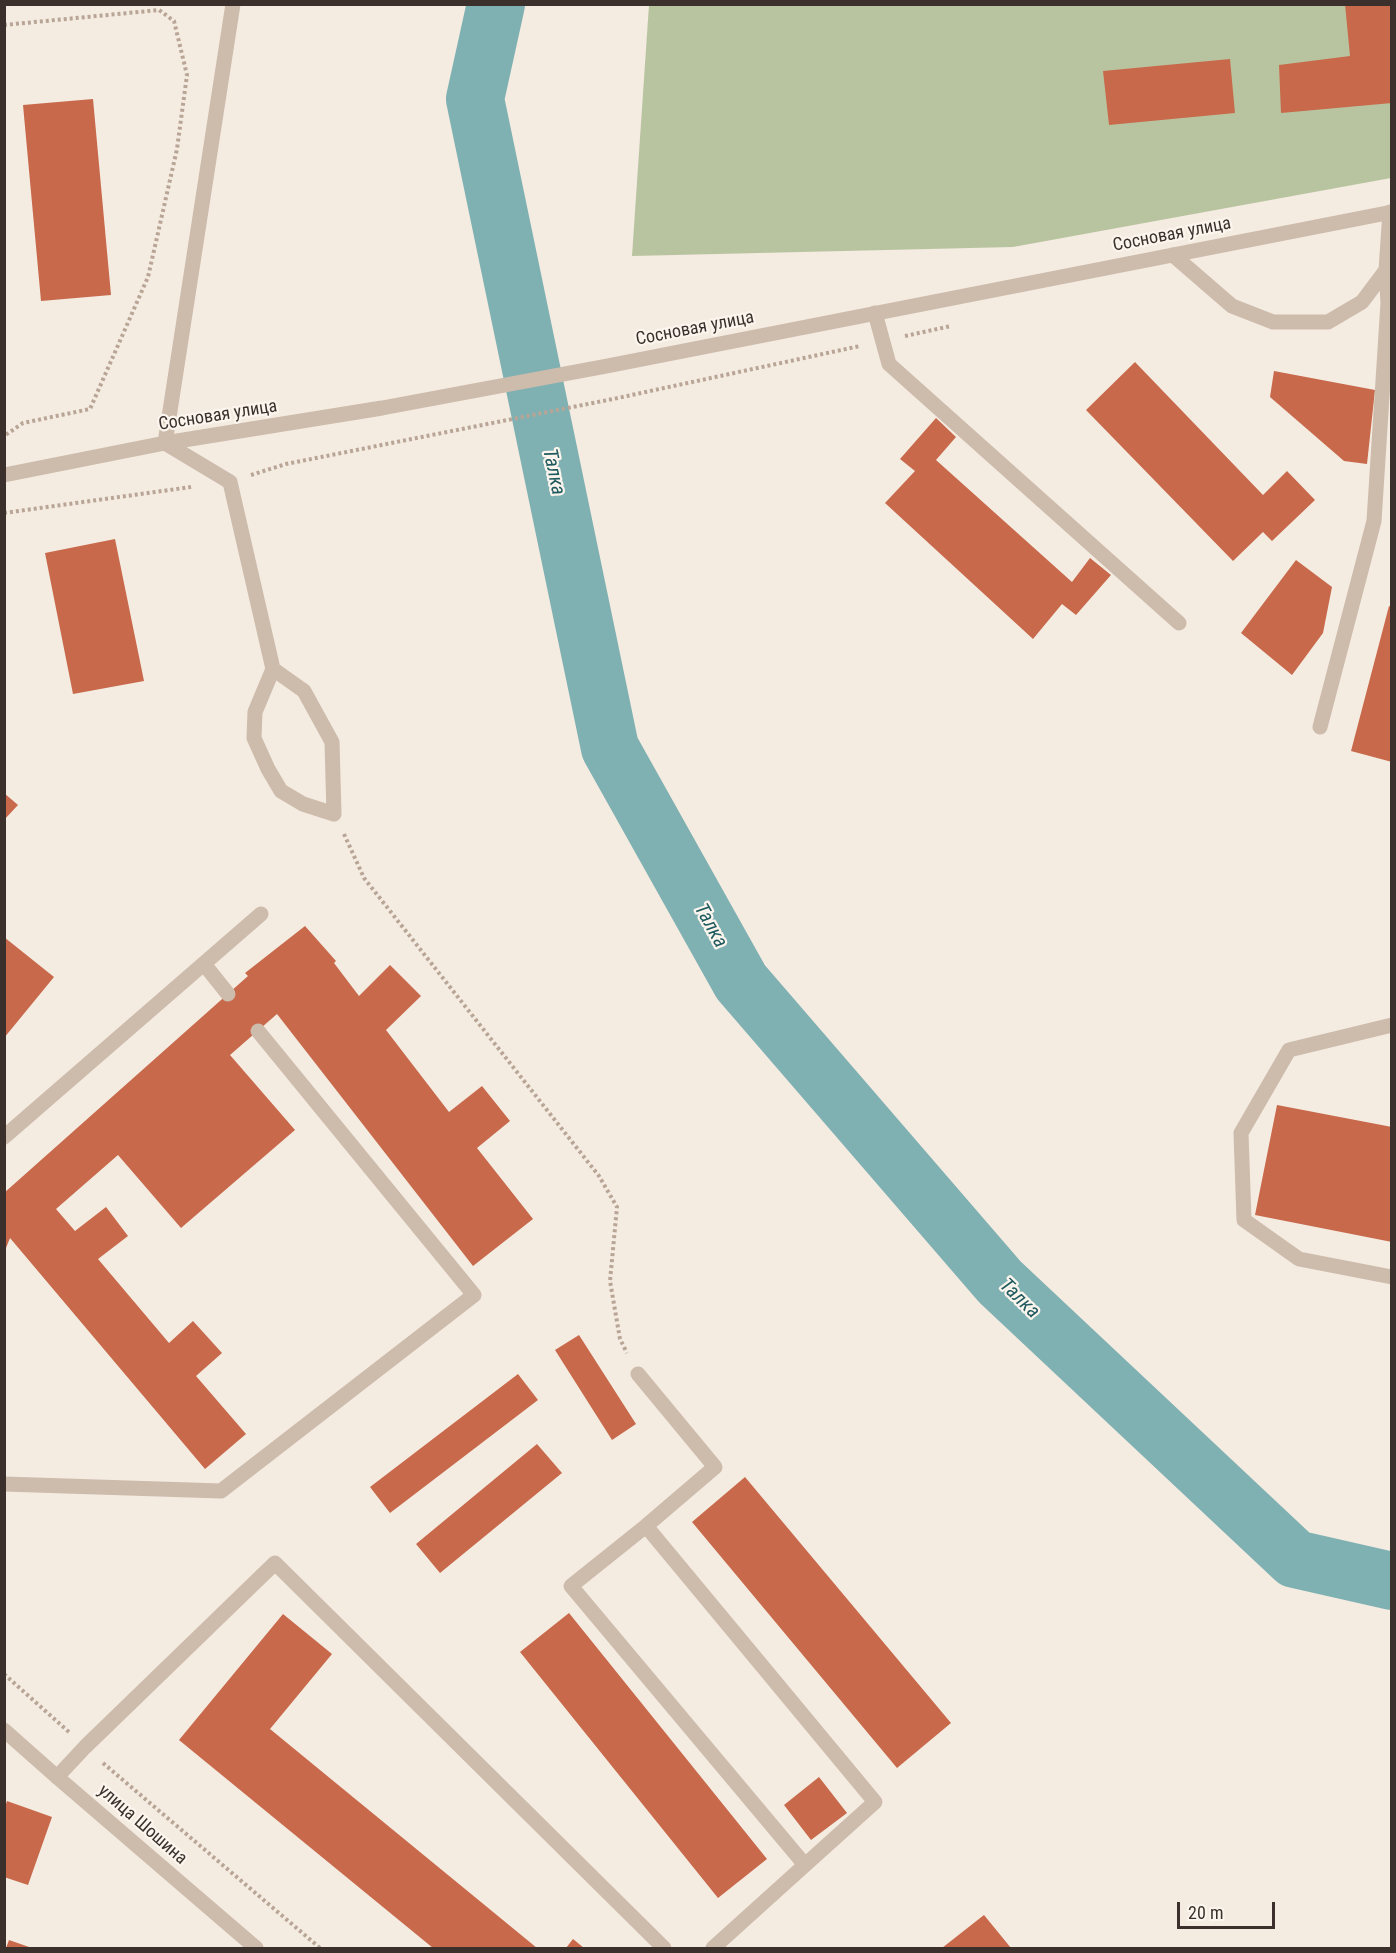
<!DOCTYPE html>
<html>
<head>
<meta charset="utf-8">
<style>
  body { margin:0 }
  #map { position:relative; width:1396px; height:1953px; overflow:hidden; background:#f4ebe1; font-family:"Roboto Condensed",sans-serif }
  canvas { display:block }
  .frame { position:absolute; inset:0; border:6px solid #3b302b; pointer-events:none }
  .scale { position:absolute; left:1177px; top:1902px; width:98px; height:27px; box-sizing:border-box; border:3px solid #3b302b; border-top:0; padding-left:8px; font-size:18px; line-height:21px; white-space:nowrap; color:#3b302b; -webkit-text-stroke:4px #fbf5ee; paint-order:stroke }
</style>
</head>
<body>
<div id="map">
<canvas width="1396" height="1953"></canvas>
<div class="frame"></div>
<div class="scale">20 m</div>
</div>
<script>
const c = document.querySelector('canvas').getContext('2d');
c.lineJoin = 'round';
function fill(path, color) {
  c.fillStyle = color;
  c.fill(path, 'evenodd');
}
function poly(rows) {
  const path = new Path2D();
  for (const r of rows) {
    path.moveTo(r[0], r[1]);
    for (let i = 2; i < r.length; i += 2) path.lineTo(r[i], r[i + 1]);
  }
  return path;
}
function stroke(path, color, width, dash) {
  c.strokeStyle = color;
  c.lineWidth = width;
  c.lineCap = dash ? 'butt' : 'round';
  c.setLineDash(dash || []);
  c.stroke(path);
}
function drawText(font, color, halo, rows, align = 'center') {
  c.font = font + ' "Roboto Condensed",sans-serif';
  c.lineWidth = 4.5;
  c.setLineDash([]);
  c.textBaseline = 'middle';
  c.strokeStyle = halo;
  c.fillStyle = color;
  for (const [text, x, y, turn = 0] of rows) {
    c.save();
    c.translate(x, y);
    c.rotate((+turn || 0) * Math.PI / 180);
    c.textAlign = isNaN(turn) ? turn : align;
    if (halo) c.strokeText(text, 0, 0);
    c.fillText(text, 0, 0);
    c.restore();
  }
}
fill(poly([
  [649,5,1391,5,1391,178,1013,247,632,256]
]), '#b8c4a0');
stroke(poly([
  [496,4,475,99,610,748,741,982,1000,1282,1295,1559,1392,1581]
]), '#7fb0b2', 58);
fill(poly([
  [1345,4,1392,4,1392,103,1281,113,1279,65,1350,56],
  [1230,59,1235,113,1109,125,1103,71],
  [93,99,111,295,41,301,23,105],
  [1135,362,1263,495,1287,471,1315,500,1272,541,1263,532,1233,561,1086,410],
  [1274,371,1375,390,1367,464,1344,461,1270,397],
  [936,418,956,437,936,460,1072,582,1090,558,1111,575,1076,615,1062,604,1033,639,885,503,915,471,900,459],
  [115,539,144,681,73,694,45,553],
  [1296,560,1332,587,1323,633,1292,675,1241,633],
  [1389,606,1392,607,1392,762,1351,751],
  [4,793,18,805,4,820],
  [305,926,336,961,334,963,359,996,390,965,421,996,386,1030,449,1112,482,1086,510,1121,477,1148,533,1219,473,1266,277,1014,230,1055,295,1130,181,1228,118,1155,56,1209,75,1231,106,1207,128,1236,98,1259,169,1343,193,1321,222,1353,196,1376,246,1434,205,1469,10,1238,4,1253,4,1193,248,976,245,973],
  [4,937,54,977,4,1038],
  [1277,1105,1392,1127,1392,1242,1255,1215],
  [579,1335,636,1424,612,1440,555,1350],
  [518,1374,538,1400,390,1513,370,1487],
  [537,1444,562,1473,440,1573,416,1544],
  [745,1477,951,1723,897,1768,692,1522],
  [569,1613,767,1859,718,1898,520,1652],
  [283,1614,332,1654,270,1729,537,1948,433,1948,179,1740],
  [819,1777,847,1813,811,1840,784,1805],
  [7,1801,52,1817,28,1885,4,1877,4,1810],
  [984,1915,1011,1948,942,1948],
  [573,1939,584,1948,566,1948],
  [9,1940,32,1948,6,1948]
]), '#c8694b');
stroke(poly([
  [4,25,159,10,174,21,187,75,177,149,148,277,90,409,23,423,4,436],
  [905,336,951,326],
  [251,475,286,464,613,399,860,346],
  [4,513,191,487],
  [344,834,364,878,599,1176,617,1207,610,1281,620,1339,627,1353],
  [4,1674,69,1732],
  [103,1763,320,1948]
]), '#b9a596', 4, [3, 3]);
stroke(poly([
  [1173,255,1232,306,1273,322,1328,322,1362,302,1386,270],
  [875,313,889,364,1179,623],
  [165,443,230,482,273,669,255,712,254,738,268,769,281,791,303,804,334,814,332,742,304,691,273,669],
  [1320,727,1374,521,1388,303,1386,270,1390,212],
  [204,964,228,994],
  [1392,1025,1289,1050,1241,1133,1244,1220,1299,1259,1392,1277],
  [4,1137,261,914],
  [638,1374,715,1467,646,1526],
  [4,1484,221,1491,474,1295,258,1031],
  [57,1777,85,1747,275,1563,664,1948],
  [713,1948,805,1865,875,1802,646,1526,571,1586,805,1865]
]), '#cdbbac', 15);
stroke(poly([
  [165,443,382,408,607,366,1392,212]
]), '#cdbbac', 15);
stroke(poly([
  [4,475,165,443,233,4],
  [4,1730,57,1777,256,1948]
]), '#cdbbac', 15);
drawText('18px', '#3b302b', '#fbf5ee', [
  ["Сосновая улица",1172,235,-11],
  ["Сосновая улица",695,329,-11],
  ["Сосновая улица",218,416,-9],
  ["улица Шошина",142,1825,41]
]);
drawText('italic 20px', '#1f5a5e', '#fbf5ee', [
  ["Талка",553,472,78],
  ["Талка",710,926,61],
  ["Талка",1019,1299,44]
]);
</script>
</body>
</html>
